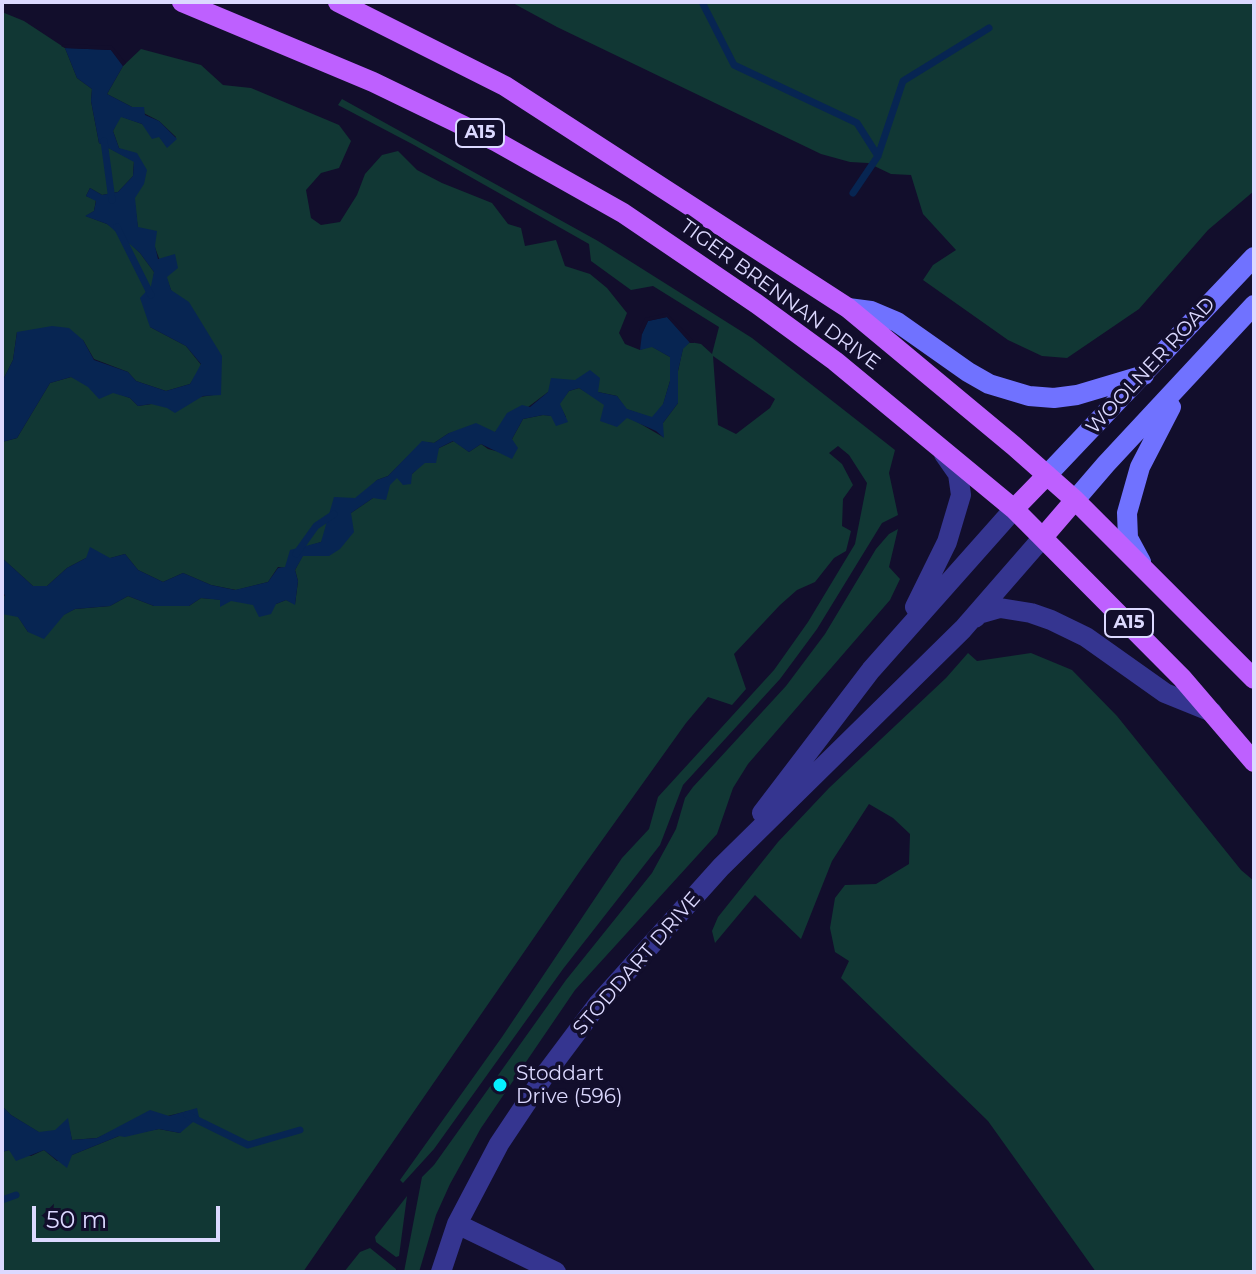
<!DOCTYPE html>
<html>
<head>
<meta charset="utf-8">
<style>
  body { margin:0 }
  #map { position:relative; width:1256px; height:1274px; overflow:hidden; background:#120e2c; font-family:Montserrat,sans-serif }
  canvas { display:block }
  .frame { position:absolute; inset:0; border:4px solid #dcd9ff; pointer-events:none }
  .scale { position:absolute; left:32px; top:1206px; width:188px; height:36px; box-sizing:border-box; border:4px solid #dcd9ff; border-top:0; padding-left:10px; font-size:24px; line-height:28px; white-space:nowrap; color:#dcd9ff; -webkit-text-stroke:6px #120e2c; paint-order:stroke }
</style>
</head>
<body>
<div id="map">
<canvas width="1256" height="1274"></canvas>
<div class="frame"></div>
<div class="scale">50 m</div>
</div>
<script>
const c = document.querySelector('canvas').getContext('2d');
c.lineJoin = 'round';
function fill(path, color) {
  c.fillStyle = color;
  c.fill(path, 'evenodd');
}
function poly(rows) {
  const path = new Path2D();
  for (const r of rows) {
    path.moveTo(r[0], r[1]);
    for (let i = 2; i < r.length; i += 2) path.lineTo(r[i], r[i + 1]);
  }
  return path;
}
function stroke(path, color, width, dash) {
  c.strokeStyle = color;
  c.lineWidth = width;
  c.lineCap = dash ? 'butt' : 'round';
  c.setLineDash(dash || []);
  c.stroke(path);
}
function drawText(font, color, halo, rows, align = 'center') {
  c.font = font + ' Montserrat,sans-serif';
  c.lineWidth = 7;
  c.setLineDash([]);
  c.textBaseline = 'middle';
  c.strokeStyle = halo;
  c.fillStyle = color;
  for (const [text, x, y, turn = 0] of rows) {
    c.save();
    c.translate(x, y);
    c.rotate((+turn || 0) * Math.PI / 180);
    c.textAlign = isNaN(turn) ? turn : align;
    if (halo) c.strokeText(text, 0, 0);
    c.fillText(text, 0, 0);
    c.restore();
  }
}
fill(poly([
  [511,2,1254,2,1254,191,1208,230,1139,309,1067,358,1042,356,1008,340,923,280,933,265,956,250,923,214,911,175,891,174,868,163,850,162,821,154,557,27],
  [2,12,24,21,65,48,77,78,92,89,91,101,99,143,134,161,133,176,118,192,102,195,90,188,86,196,96,200,94,211,86,216,107,224,116,230,140,253,154,272,150,327,186,346,202,366,190,384,166,391,136,381,128,372,94,359,83,340,17,332,13,360,2,382],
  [141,49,201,65,223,85,251,88,339,125,351,141,339,168,321,173,306,190,311,218,321,225,340,222,357,195,365,174,382,155,398,151,417,170,442,183,492,203,508,224,521,228,525,246,556,240,565,266,590,274,607,288,627,313,619,333,625,344,640,350,651,346,670,357,670,381,663,405,652,418,626,409,617,396,598,392,575,381,548,392,495,432,449,433,434,443,422,442,388,476,377,480,321,542,297,550,285,568,278,567,268,582,236,590,211,585,183,573,163,582,138,570,125,554,107,559,86,558,67,568,47,586,33,586,2,558,2,442,17,438,50,383,71,377,130,398,138,406,220,394,171,290,154,245,138,229,134,197,146,169,119,148,113,131,120,116,142,124,159,136,167,147,176,137,159,121,107,94,123,66],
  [342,99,598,241,752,338,895,450,889,473,898,515,882,523,817,629,780,679,683,785,660,845,563,969,434,1149,403,1183,400,1180,502,1037,622,858,649,829,658,797,774,670,808,622,855,544,867,483,849,455,838,446,829,453,842,464,853,485,843,499,842,526,851,531,846,551,834,558,815,582,797,590,780,605,734,654,746,689,732,705,708,697,686,723,580,871,303,1272,2,1272,2,1152,9,1150,31,1156,44,1150,57,1161,119,1136,159,1129,180,1133,197,1109,121,1127,97,1138,72,1140,70,1131,40,1133,11,1115,2,1106,2,592,28,632,75,609,110,606,128,596,154,606,189,606,201,598,276,604,286,600,295,604,298,581,295,570,303,555,351,521,351,513,373,498,397,477,412,474,439,448,454,441,469,452,481,444,488,449,500,452,512,439,523,419,543,415,566,417,559,404,569,391,579,388,663,437,663,423,678,403,678,371,683,348,690,342,701,344,712,354,719,327,653,286,631,290,591,261,589,244,414,145,338,105],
  [713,356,775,399,770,408,736,434,718,425],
  [898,529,889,567,900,579,890,600,748,764,733,788,717,834,575,990,481,1128,450,1184,436,1215,419,1272,404,1272,422,1177,434,1165,566,980,652,873,676,829,685,798,693,787,786,686,825,634,876,549,889,534],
  [968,653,977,661,1031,653,1072,670,1117,716,1241,870,1254,881,1254,1272,1096,1272,988,1121,841,978,849,961,835,952,830,928,835,898,845,885,876,884,909,864,910,834,893,818,869,804,832,861,801,939,755,895,715,943,712,931,718,917,778,842,829,788,946,678],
  [407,1196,399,1256,396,1257,376,1242,375,1237],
  [370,1248,396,1269,396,1272,344,1272,360,1252]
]), '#113734');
fill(poly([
  [65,48,111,50,123,66,107,94,132,107,144,107,145,115,159,121,177,139,167,148,159,137,152,139,142,124,121,117,113,131,119,148,137,153,147,170,144,184,135,198,138,227,157,231,155,246,158,259,175,254,178,268,167,277,171,290,189,302,222,356,221,395,203,396,175,413,167,408,151,404,138,406,130,398,113,393,99,399,88,387,71,377,50,383,17,438,2,442,2,382,13,360,17,332,52,326,69,328,83,340,94,360,128,372,136,381,166,391,190,384,201,364,186,346,150,327,140,298,151,286,154,272,140,253,107,224,85,216,94,211,96,201,86,196,90,188,102,195,118,192,133,176,134,162,99,143,91,101,92,89,77,78],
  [667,317,690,342,683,349,678,371,678,403,663,423,664,438,656,431,627,418,617,427,600,421,604,405,579,388,569,391,560,404,568,422,556,426,551,416,543,415,523,419,512,439,518,448,512,459,481,444,469,452,453,441,439,448,436,463,425,463,412,474,411,484,403,485,397,478,390,485,386,500,373,498,351,513,354,532,340,549,329,556,303,556,295,570,298,581,295,605,286,600,276,604,271,614,259,617,253,605,231,601,220,607,220,600,201,598,189,606,154,606,128,596,110,606,75,609,64,615,44,639,28,632,18,617,2,614,5,595,2,592,2,558,33,586,47,586,67,568,86,558,90,547,110,558,125,554,138,570,163,582,183,573,211,585,235,590,268,582,278,568,285,567,290,550,321,542,334,497,355,498,377,480,388,476,422,441,434,443,449,433,476,423,495,432,507,413,522,405,530,407,548,392,551,378,575,380,590,370,600,378,598,392,617,396,627,409,652,417,663,404,670,381,670,357,652,347,640,350,642,334,648,321],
  [2,1106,11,1115,39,1132,55,1130,68,1118,72,1140,97,1138,150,1110,169,1116,197,1108,199,1117,180,1133,159,1129,125,1137,119,1136,72,1155,67,1168,44,1150,16,1161,9,1150,2,1152]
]), '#072552');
fill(poly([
  [64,44,112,46,126,63,123,66,111,50,65,48,61,46],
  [667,313,693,340,694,343,690,343,667,317,648,321,642,334,639,330,645,318]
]), '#120e2c');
stroke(poly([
  [702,2,734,65,857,123,878,156],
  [104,141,112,200],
  [853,193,878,156,903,81,989,28],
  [117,227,151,295],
  [296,554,316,526,334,514],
  [187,1115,248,1145,300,1130],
  [2,1200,16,1195]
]), '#072552', 7);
stroke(poly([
  [915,607,947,542,961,495,958,474,944,454],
  [975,618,979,614,1000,608,1031,613,1051,620,1086,637,1165,693,1212,712],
  [762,813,871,670,1014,509],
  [457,1224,556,1272],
  [441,1272,457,1224,499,1144,547,1072,598,1004,721,867,963,629,1044,536]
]), '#353590', 20);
stroke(poly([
  [848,308,871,311,897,322,968,372,989,384,1029,396,1054,398,1077,395,1144,375],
  [1047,475,1254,257],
  [1075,500,1106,464,1254,305],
  [1141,562,1128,538,1127,513,1140,467,1171,407]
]), '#7072ff', 20);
stroke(poly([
  [182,2,373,82,497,142,623,213,757,304,835,361,1014,509,1182,678,1254,762],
  [338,2,505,86,848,308,1014,446,1075,500,1254,679],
  [1014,509,1047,475],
  [1044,536,1075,500]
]), '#be60ff', 20);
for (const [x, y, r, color] of [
  [500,1085,8,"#05efff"]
]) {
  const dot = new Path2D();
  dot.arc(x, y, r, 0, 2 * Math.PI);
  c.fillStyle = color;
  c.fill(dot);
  stroke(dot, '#120e2c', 3);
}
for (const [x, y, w] of [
  [480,133,48],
  [1129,623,48]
]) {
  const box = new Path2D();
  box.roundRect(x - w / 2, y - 14, w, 28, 6);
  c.fillStyle = '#120e2c';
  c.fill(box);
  stroke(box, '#dcd9ff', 2);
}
drawText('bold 18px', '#dcd9ff', null, [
  ["A15",480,133],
  ["A15",1129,623]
]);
drawText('20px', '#dcd9ff', '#120e2c', [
  ["TIGER BRENNAN DRIVE",780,295,36],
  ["WOOLNER ROAD",1151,366,-47],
  ["STODDART DRIVE",637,964,-49]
]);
drawText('20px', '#dcd9ff', '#120e2c', [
  ["Stoddart",516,1074],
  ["Drive (596)",516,1097]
], 'left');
</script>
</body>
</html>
